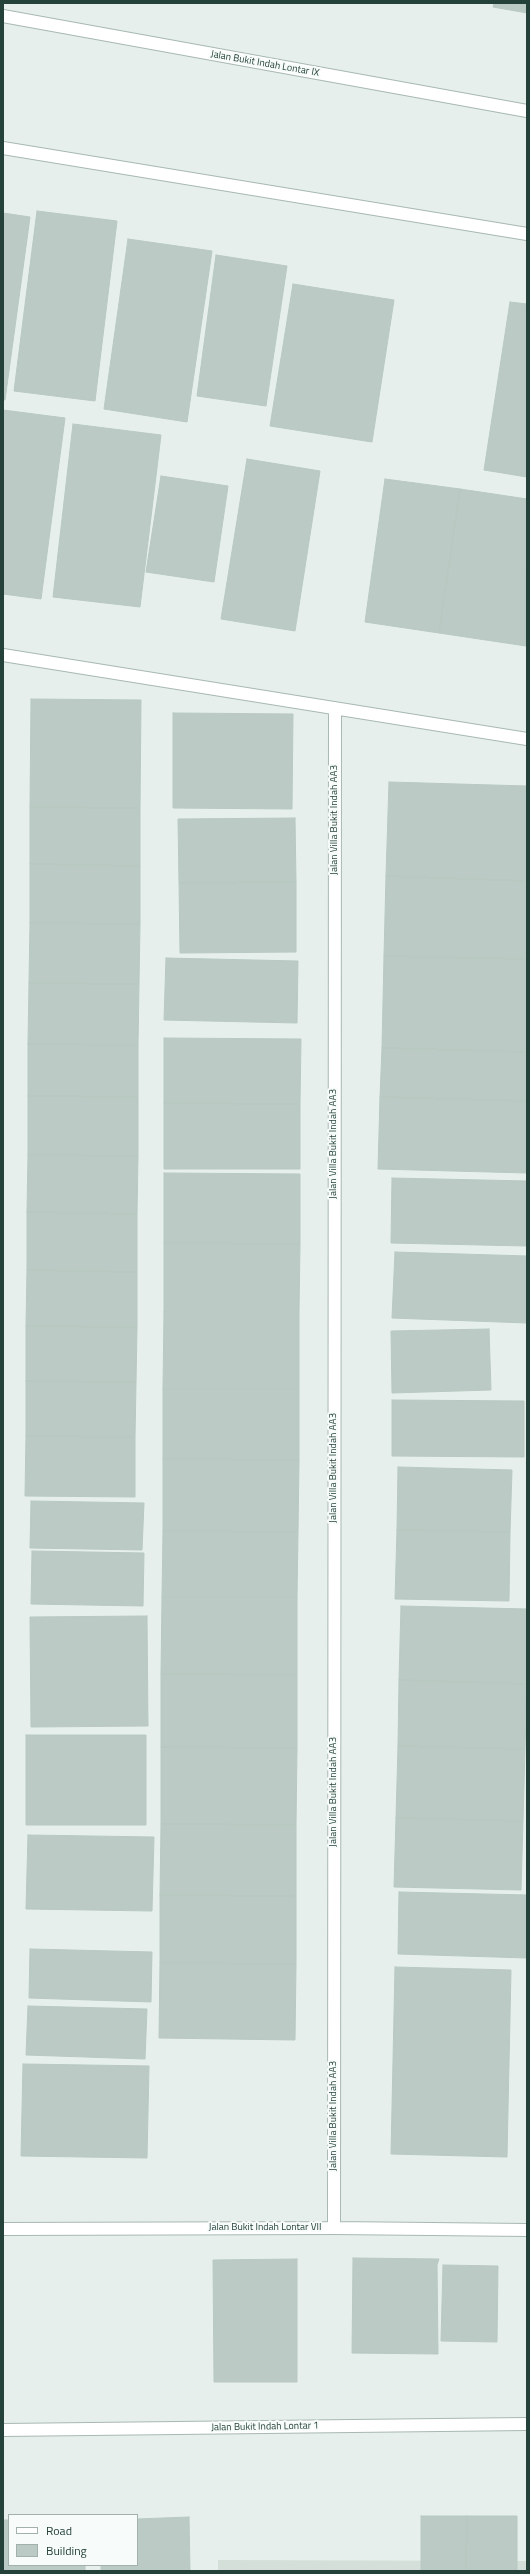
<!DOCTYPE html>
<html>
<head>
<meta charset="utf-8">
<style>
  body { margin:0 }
  #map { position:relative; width:530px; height:2574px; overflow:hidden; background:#e6efeb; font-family:"Titillium Web",sans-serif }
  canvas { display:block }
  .frame { position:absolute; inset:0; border:4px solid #24423a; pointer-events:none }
  .legend { position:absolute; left:8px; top:2514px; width:130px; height:52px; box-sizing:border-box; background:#f7fbf9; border:1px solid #a3b1ad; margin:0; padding:5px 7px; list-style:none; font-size:12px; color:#24423a }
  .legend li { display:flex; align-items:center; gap:8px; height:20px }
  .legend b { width:20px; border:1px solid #a3b1ad }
</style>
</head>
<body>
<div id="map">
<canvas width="530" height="2574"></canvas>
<div class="frame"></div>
<ul class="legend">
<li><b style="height:5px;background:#fff"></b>Road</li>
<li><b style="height:11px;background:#bbcac4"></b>Building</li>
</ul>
</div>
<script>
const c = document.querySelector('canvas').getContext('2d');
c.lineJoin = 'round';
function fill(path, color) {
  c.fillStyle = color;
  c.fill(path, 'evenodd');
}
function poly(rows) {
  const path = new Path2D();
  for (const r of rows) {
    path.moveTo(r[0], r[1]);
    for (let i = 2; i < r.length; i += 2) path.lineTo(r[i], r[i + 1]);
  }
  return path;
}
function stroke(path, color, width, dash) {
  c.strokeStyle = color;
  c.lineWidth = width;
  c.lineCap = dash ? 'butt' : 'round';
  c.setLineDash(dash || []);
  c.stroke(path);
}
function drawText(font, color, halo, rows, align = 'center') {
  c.font = font + ' "Titillium Web",sans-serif';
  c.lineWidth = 4;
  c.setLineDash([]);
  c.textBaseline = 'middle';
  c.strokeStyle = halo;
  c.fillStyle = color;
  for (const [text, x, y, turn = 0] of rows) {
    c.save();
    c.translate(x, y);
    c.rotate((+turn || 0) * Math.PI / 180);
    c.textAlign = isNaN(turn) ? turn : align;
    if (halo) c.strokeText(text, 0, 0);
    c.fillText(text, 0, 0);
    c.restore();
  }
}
fill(poly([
  [218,2560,527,2561,527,2571,218,2571]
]), '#d4dfda');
const building = poly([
  [494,3,527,3,527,13,493,7,494,3],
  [37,211,117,221,95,401,14,391,37,211],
  [3,213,30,217,5,400,3,400,3,213],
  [128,239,212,251,187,422,104,409,128,239],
  [216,255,287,266,266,406,197,396,216,255],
  [293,284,394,300,372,442,270,426,293,284],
  [510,302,527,304,527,477,484,470,510,302],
  [3,410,65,418,41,599,3,594,3,410],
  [73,424,161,435,140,607,53,597,73,424],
  [247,459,320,471,295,631,221,619,247,459],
  [161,476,228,486,214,582,146,572,161,476],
  [385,479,460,489,439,633,365,622,385,479],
  [460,489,527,499,526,646,439,633,460,489],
  [31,699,141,700,140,808,30,807,31,699],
  [173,713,293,714,292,809,173,808,173,713],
  [389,782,527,786,527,881,386,876,389,782],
  [30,807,140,808,140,866,30,864,30,807],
  [295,818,296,882,179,883,178,819,295,818],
  [30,864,140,866,140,924,30,923,30,864],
  [386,876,527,881,527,959,384,956,386,876],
  [296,882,296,952,180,953,179,883,296,882],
  [30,923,140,924,139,984,29,983,30,923],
  [384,956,527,959,527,1052,382,1048,384,956],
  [166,958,298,961,297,1023,164,1020,166,958],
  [29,983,139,984,138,1045,28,1044,29,983],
  [164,1038,301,1039,300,1104,164,1103,164,1038],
  [28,1044,138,1045,138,1097,28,1096,28,1044],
  [382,1048,527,1052,527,1101,380,1097,382,1048],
  [28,1096,138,1097,138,1156,28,1155,28,1096],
  [380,1097,527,1101,527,1173,378,1169,380,1097],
  [164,1103,300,1104,300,1169,164,1169,164,1103],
  [28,1155,138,1156,137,1214,27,1212,28,1155],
  [164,1173,300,1174,300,1244,164,1243,164,1173],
  [392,1178,527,1181,527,1246,391,1243,392,1178],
  [27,1212,137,1214,137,1272,27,1270,27,1212],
  [164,1243,300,1244,299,1312,164,1312,164,1243],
  [395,1252,527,1256,527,1323,392,1318,395,1252],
  [27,1270,137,1272,137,1327,26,1326,27,1270],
  [164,1312,299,1312,299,1389,163,1389,164,1312],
  [26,1326,137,1327,136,1382,26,1381,26,1326],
  [489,1329,491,1390,392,1393,391,1331,489,1329],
  [26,1381,136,1382,135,1437,26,1436,26,1381],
  [163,1389,299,1389,299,1460,163,1459,163,1389],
  [392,1400,524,1401,524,1457,392,1456,392,1400],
  [26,1436,135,1437,135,1497,25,1496,26,1436],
  [163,1459,299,1460,298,1532,163,1531,163,1459],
  [398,1467,512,1470,510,1532,397,1530,398,1467],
  [31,1501,144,1503,142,1550,30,1548,31,1501],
  [397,1530,510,1532,509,1601,395,1599,397,1530],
  [163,1531,298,1532,297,1597,162,1597,163,1531],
  [32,1551,144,1553,143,1606,31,1604,32,1551],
  [162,1597,297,1597,297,1675,161,1674,162,1597],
  [401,1606,527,1609,527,1684,399,1680,401,1606],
  [147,1616,148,1726,31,1727,30,1617,147,1616],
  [161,1674,297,1675,297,1748,161,1747,161,1674],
  [399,1680,527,1684,525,1749,398,1746,399,1680],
  [26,1735,146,1735,146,1825,26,1825,26,1735],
  [398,1746,525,1749,523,1821,396,1818,398,1746],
  [161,1747,297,1748,296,1825,161,1824,161,1747],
  [396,1818,523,1821,521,1890,394,1887,396,1818],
  [161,1824,296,1825,296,1896,160,1895,161,1824],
  [28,1835,154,1837,152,1911,26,1909,28,1835],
  [399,1892,527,1895,527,1958,398,1954,399,1892],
  [160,1895,296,1896,296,1964,160,1963,160,1895],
  [30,1949,152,1952,151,2002,29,1998,30,1949],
  [160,1963,296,1964,295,2040,159,2038,160,1963],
  [395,1967,511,1970,507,2157,391,2154,395,1967],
  [28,2006,147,2009,145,2059,26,2055,28,2006],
  [23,2064,149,2066,147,2158,21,2156,23,2064],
  [353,2258,439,2259,437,2265,438,2354,352,2353,353,2258],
  [297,2259,297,2382,214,2382,213,2260,297,2259],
  [443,2265,498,2266,497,2342,441,2341,443,2265],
  [421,2516,467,2516,466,2571,421,2571,421,2516],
  [467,2516,517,2516,517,2571,466,2571,467,2516],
  [189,2517,190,2571,101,2571,101,2565,137,2565,137,2519,189,2517],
  [3,2520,9,2520,9,2565,85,2565,85,2571,3,2571,3,2520]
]);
fill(building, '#bbcac4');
stroke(building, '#b8c9c2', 1);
const street = poly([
  [3,16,527,111],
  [3,148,527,234],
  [3,655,527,739],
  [334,2228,335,708],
  [3,2229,334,2228,527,2230],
  [3,2430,527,2424]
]);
stroke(street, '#a8b8b2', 14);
stroke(street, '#fff', 12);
drawText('10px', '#24423a', '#f7fbf9', [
  ["Jalan Bukit Indah Lontar IX",265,64,10],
  ["Jalan Villa Bukit Indah AA3",335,820,-90],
  ["Jalan Villa Bukit Indah AA3",334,1144,-90],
  ["Jalan Villa Bukit Indah AA3",334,1468,-90],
  ["Jalan Villa Bukit Indah AA3",334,1792,-90],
  ["Jalan Villa Bukit Indah AA3",334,2116,-90],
  ["Jalan Bukit Indah Lontar VII",265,2228],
  ["Jalan Bukit Indah Lontar 1",265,2427,-1]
]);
</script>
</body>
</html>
